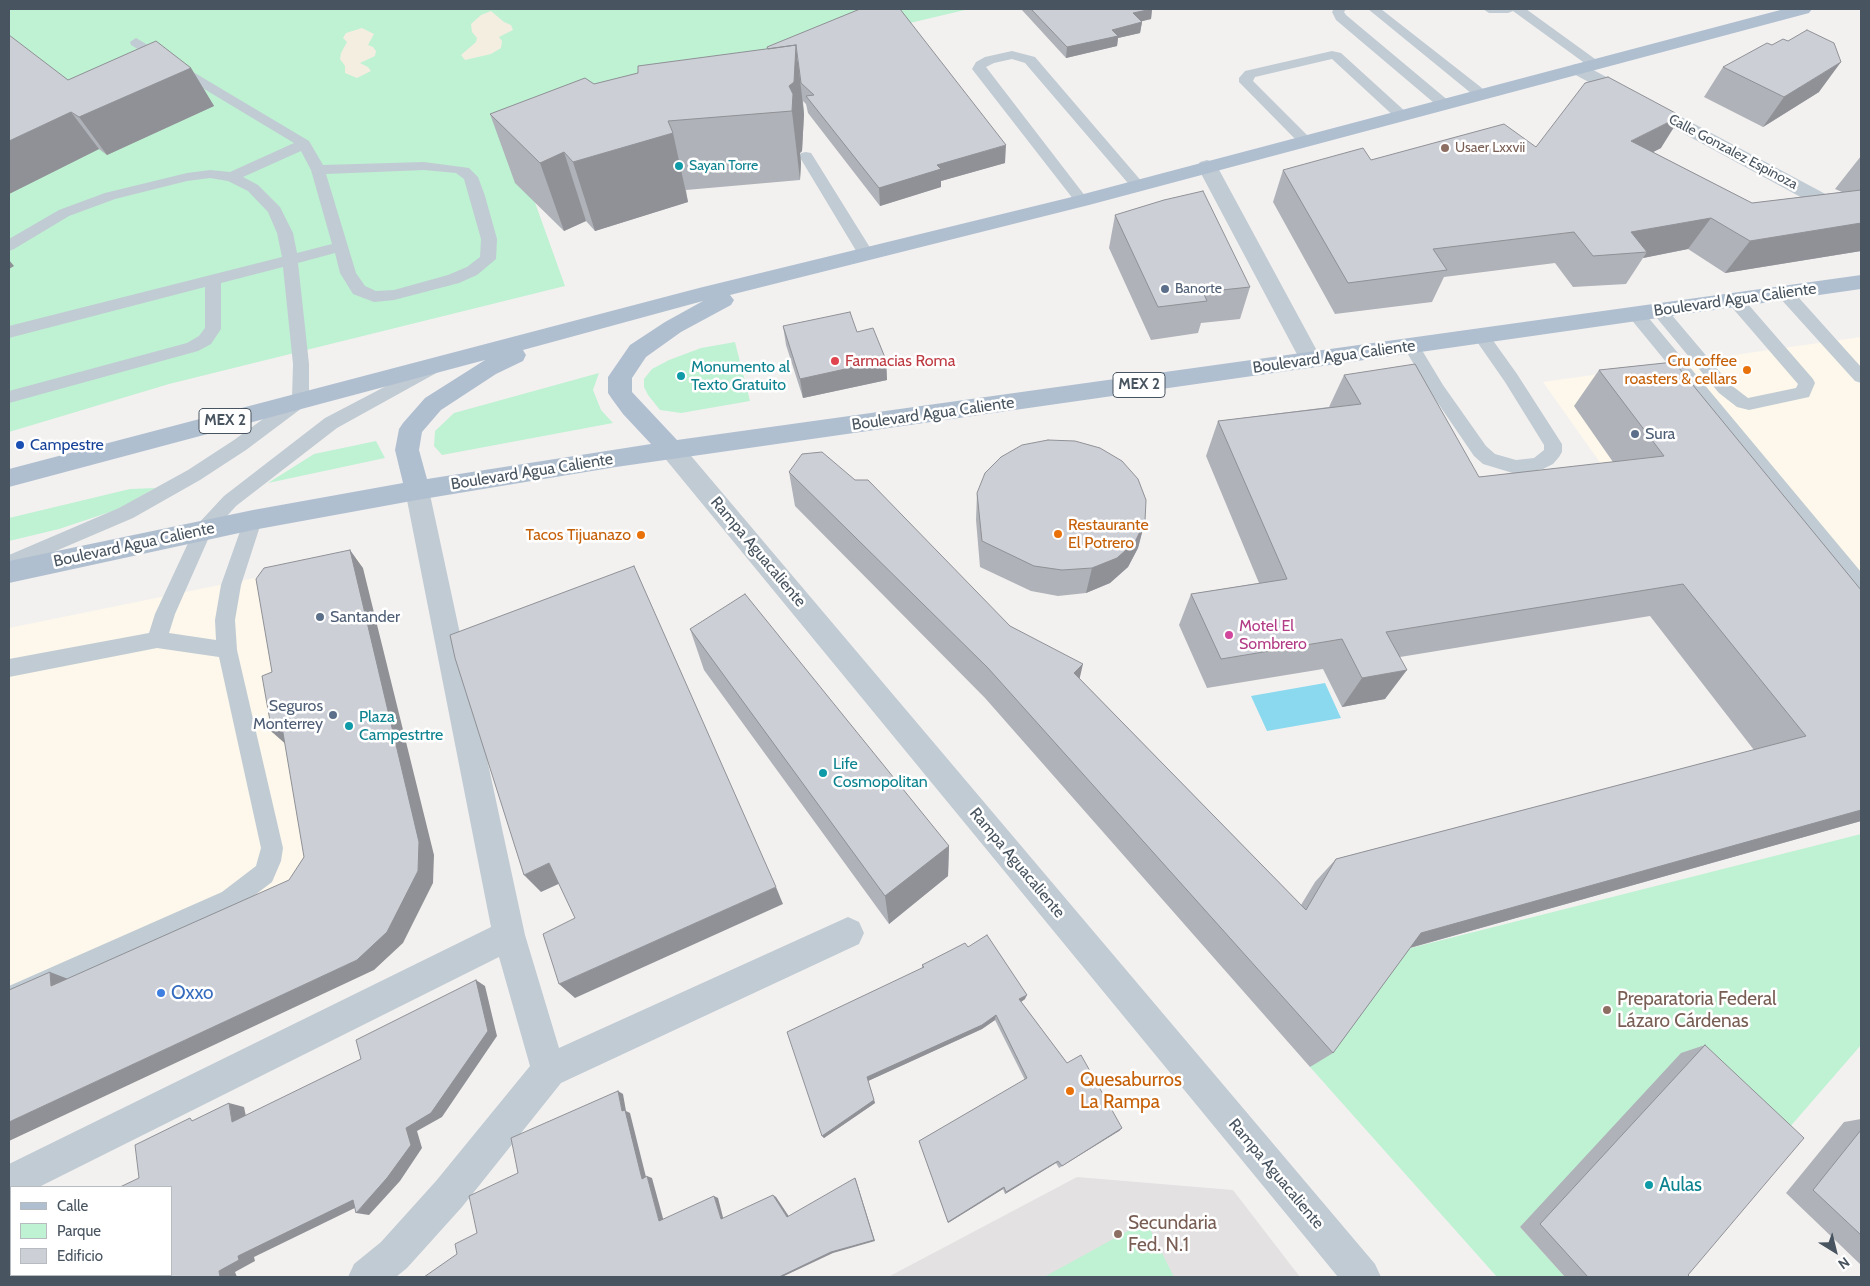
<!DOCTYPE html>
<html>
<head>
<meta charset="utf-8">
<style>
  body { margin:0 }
  #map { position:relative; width:1870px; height:1286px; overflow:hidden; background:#f3f1f0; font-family:Cabin,sans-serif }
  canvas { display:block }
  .frame { position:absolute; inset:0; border:10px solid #48545f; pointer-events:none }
  .legend { position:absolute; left:10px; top:1186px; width:162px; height:90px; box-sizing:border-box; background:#fff; border:1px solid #b6bbbf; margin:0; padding:6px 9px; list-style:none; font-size:15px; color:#48545f }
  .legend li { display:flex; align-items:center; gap:10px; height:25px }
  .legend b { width:25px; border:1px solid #b6bbbf }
  .north { position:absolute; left:1810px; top:1226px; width:50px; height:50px; -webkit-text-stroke:4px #fff; paint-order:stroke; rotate:144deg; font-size:14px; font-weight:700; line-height:20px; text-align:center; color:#48545f }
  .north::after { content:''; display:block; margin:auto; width:18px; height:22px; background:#48545f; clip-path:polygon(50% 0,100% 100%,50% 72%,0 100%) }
</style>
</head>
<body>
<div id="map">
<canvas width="1870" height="1286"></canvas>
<div class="frame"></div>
<ul class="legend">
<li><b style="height:6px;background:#b0bfd0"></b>Calle</li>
<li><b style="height:14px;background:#bff1d3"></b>Parque</li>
<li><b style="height:14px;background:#cccfd6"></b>Edificio</li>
</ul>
<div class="north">N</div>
</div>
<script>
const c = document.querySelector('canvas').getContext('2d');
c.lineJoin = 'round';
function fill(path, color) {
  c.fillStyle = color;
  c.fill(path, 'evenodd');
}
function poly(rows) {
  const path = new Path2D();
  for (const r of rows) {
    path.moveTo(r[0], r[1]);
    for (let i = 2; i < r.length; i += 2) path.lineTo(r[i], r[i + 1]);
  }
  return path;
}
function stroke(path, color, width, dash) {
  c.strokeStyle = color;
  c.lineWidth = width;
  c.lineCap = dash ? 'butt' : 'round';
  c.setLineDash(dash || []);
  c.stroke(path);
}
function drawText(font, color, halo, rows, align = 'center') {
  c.font = font + ' Cabin,sans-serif';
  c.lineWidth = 5;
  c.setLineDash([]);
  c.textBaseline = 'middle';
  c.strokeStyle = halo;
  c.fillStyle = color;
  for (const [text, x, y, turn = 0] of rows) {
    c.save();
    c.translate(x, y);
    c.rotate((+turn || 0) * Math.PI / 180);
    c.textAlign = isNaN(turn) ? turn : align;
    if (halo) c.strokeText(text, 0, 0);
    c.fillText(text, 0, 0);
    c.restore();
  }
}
fill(poly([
  [1861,337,1861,804,1621,492,1543,382],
  [357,557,363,568,434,855,433,883,403,943,374,970,9,1141,9,628]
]), '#fdf8eb');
fill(poly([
  [1077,1177,1233,1190,1300,1277,888,1277]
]), '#e4e1e2');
fill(poly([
  [9,9,969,9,505,119,565,286,169,384,9,432],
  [735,342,750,401,681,413,660,410,648,395,644,387,644,379,652,369,669,360,701,348],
  [599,373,593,390,601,410,613,423,442,455,434,446,435,431,454,413],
  [376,441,385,458,268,483,314,454],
  [155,488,119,509,59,529,9,541,9,518,130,489],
  [1861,834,1861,1045,1776,1143,1520,1227,1565,1277,1497,1277,1310,1067,1395,952],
  [1146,1221,1174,1277,1044,1277]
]), '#bff1d3');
fill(poly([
  [491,11,504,22,511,25,513,30,499,37,502,41,501,48,491,54,465,60,461,55,476,42,477,38,472,32,471,24,481,15],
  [362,28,374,34,368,45,373,47,376,51,375,56,360,63,368,67,371,71,357,78,345,73,345,66,340,59,341,53,347,42,343,38,346,33]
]), '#f4eee1');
fill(poly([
  [1325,683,1341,718,1267,731,1251,696]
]), '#8ad9ef');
fill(poly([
  [1334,9,1346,9,1344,12,1346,15,1450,102,1452,105,1450,108,1440,108,1336,20,1332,12,1334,9],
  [1368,9,1381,9,1487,92,1489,95,1487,98,1477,98,1368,9],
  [1483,9,1526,9,1602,64,1600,67,1590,67,1513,11,1508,13,1489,13,1483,9],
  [136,38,309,141,323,165,424,162,469,168,478,177,485,196,497,239,496,259,477,275,459,283,394,300,374,302,353,294,340,273,335,253,298,263,309,364,309,401,306,405,246,450,200,480,133,518,9,571,9,555,119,508,188,470,234,440,292,398,293,364,283,267,221,283,221,329,211,344,198,351,9,403,9,391,187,343,199,336,205,328,205,287,9,338,9,326,282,257,277,233,268,212,248,191,228,181,210,178,187,181,115,199,69,216,14,249,9,251,9,239,59,210,105,193,187,173,210,170,230,172,294,143,131,45,130,42,136,38],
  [301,151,311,170,332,244,297,253,293,233,280,207,258,185,243,177,301,151],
  [424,170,456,173,464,179,481,239,480,257,467,267,448,275,394,290,376,291,365,286,356,273,326,174,424,170],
  [1012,51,1035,57,1143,183,1145,186,1143,189,1133,189,1025,63,1012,59,994,63,986,67,1089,201,1087,204,1077,204,972,69,976,62,985,57,1012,51],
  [1332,51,1341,53,1407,113,1409,116,1407,119,1397,119,1332,59,1255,77,1253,81,1310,138,1312,141,1305,145,1300,144,1239,82,1239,78,1245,71,1332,51],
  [806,152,811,153,813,156,874,254,871,258,866,259,861,258,858,254,799,156,801,153,806,152],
  [1785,288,1791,289,1861,367,1861,383,1855,381,1779,297,1777,293,1779,289,1785,288],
  [1735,295,1741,296,1813,379,1815,383,1809,397,1749,410,1737,407,1719,393,1651,311,1653,307,1659,306,1665,307,1731,385,1748,398,1796,388,1798,384,1729,304,1727,300,1729,296,1735,295],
  [1636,309,1642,310,1861,572,1861,593,1854,591,1630,318,1628,314,1630,310,1636,309],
  [1481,330,1487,332,1517,374,1562,444,1562,452,1559,457,1553,464,1543,469,1516,474,1483,464,1474,456,1431,393,1403,346,1405,342,1411,340,1417,342,1443,385,1486,446,1495,454,1516,460,1534,458,1544,450,1544,445,1505,382,1473,336,1475,332,1481,330],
  [434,361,440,363,442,367,440,371,337,428,236,506,210,535,175,614,169,633,216,640,215,620,221,585,244,520,246,515,253,513,260,515,262,520,241,585,235,620,237,650,283,848,281,861,272,882,238,908,9,1010,9,986,222,892,256,866,261,848,219,657,157,648,9,677,9,659,149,633,155,614,196,526,224,496,325,418,434,361]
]), '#c1cbd3');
fill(poly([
  [1578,64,1584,65,1861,213,1861,227,1854,226,1572,73,1569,69,1572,65,1578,64],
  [1207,160,1214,162,1217,166,1322,360,1319,366,1311,368,1303,366,1300,360,1197,166,1200,162,1207,160],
  [672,441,681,444,1375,1264,1381,1277,1338,1277,663,456,660,450,663,444,672,441],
  [417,480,426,483,429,490,525,935,559,1048,848,917,859,922,864,933,859,944,561,1083,462,1207,407,1268,396,1277,348,1277,354,1264,381,1242,436,1181,530,1066,499,957,39,1187,11,1187,11,1200,9,1201,9,1164,491,927,405,490,408,483,417,480]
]), '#c1cbd3');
fill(poly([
  [1784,9,1812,9,1809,13,1089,205,730,295,734,300,731,305,681,332,646,357,632,378,632,392,677,440,1861,275,1861,289,616,467,417,500,253,530,9,583,9,561,253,510,403,483,395,450,399,429,403,423,425,398,485,360,9,487,9,469,699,288,1080,195,1784,9],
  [703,301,665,322,630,345,608,377,608,393,612,399,623,414,651,444,427,479,419,450,422,432,441,410,496,374,523,361,526,355,523,350,703,301]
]), '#b0bfd0');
fill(poly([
  [1021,9,1152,9,1151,19,1141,21,1142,22,1140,33,1118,38,1117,46,1066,58],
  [767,47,1005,163,941,181,941,187,880,206,808,113,806,104,803,101,804,114,802,151,800,153,801,163,800,180,686,190,688,202,595,231,586,221,564,231,515,183,490,114,594,84,638,73,767,49],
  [1723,67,1819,92,1763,127,1704,97],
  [191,68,214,106,107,155,99,149,9,194,68,80],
  [1661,148,1653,152,1752,203,1842,192,1835,189,1861,156,1861,251,1725,273,1688,249,1643,258,1626,284,1573,287,1555,263,1444,277,1432,302,1335,314,1273,202,1283,170,1371,160],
  [1115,215,1250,287,1240,319,1201,323,1198,333,1151,340,1109,248],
  [783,326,857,332,886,360,887,380,803,398,786,345],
  [1674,362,1861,821,1410,948,1333,1053,1310,1067,985,698,795,506,789,472,1010,626,1080,679,1301,905,1315,882,1336,859,1754,750,1650,616,1400,657,1385,699,1342,707,1323,669,1207,688,1179,625,1191,594,1259,583,1206,456,1218,421,1329,407,1344,375,1479,477,1613,462,1574,406,1599,370],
  [977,493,1145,521,1138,548,1128,567,1110,583,1086,593,1058,596,1031,591,980,567,976,520],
  [690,629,949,846,948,876,889,924,704,670],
  [968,947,1025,999,1021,1002,1067,1063,1122,1128,1119,1131,1059,1168,1056,1163,1005,1194,1003,1189,948,1223,919,1141,1025,1080,995,1020,982,1029,868,1081,875,1103,824,1138,822,1136,922,968,922,965],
  [1705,1045,1688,1275,1690,1277,1565,1277,1520,1227,1681,1053],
  [1861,1119,1861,1265,1786,1193,1844,1122]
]), '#afb2b8');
fill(poly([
  [1152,9,1151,19,1131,24,1133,13],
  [1142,22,1140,33,1118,38,1117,46,1066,58,1067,47,1112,30],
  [796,45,804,114,802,151,800,153,801,163,800,180,789,86],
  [1841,62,1819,92,1763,127,1784,97],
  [191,68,214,106,107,155,79,117],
  [71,112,99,149,9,194,9,141],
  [1681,116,1661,148,1612,173,1631,141],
  [673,133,688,202,595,231,573,162],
  [1006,145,1005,163,941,181,941,187,880,206,879,188,937,165],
  [564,152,586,221,564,231,540,163],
  [1711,218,1688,249,1643,258,1647,252,1631,232],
  [1861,223,1861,251,1725,273,1750,241],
  [9,260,14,266,9,269],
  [886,360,887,380,803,398,800,379],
  [1145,521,1138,548,1128,567,1110,583,1086,593,1092,568],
  [350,550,363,568,434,855,433,883,403,943,374,970,9,1141,9,1122,357,960],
  [1083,664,1076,694,1074,673],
  [1407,670,1385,699,1342,707,1362,678],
  [282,727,289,747,272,732],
  [1861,810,1861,821,1395,952,1421,933],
  [949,846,948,876,889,924,885,896],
  [549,863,565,881,541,892,524,875],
  [776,887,783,904,575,998,559,984],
  [50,972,76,982,51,986],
  [476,980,485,986,497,1036,442,1117,417,1131,422,1148,400,1181,369,1215,356,1213,365,1203,254,1257,255,1261,235,1272,237,1277,220,1277,219,1271,238,1256,406,1128],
  [1027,995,1025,999,1018,1004,1019,999],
  [996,1015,995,1020,982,1029,868,1081,867,1077],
  [618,1091,623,1094,626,1111,630,1113,647,1181,642,1179,622,1111],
  [874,1100,875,1103,824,1138,822,1136],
  [229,1103,244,1107,248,1126,232,1122],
  [1122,1128,1119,1131,1059,1168,1062,1166],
  [1058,1161,1056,1163,1005,1194,1006,1192],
  [647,1176,652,1178,664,1222,659,1221],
  [855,1178,856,1180,875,1241,833,1253,782,1277,779,1277],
  [1004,1187,1003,1189,948,1223,948,1222],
  [773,1195,776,1197,790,1218,787,1217],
  [714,1196,718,1198,724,1221,721,1219]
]), '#8f9196');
const building = poly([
  [860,9,900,9,1006,145,937,165,941,169,879,188,806,96,814,95,801,83,796,45,768,49,767,47,860,9],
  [1031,9,1152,9,1133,13,1142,22,1112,30,1118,36,1067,47,1031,9],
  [1807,30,1834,43,1841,62,1784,97,1723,67,1767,43,1772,45,1783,39,1788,41,1807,30],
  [9,35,68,80,156,41,191,68,79,117,71,112,9,141,9,35],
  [796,45,794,82,789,86,793,94,792,111,668,121,673,133,573,162,564,152,540,163,490,114,585,78,594,84,638,73,638,66,796,45],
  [1608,77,1681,116,1631,141,1752,203,1861,190,1861,223,1750,241,1711,218,1631,232,1647,252,1593,256,1574,232,1433,249,1447,270,1348,283,1283,170,1363,148,1371,160,1504,124,1536,147,1585,83,1608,77],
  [1203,191,1250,287,1203,292,1207,301,1158,307,1115,215,1164,200,1203,191],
  [850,312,857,332,873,328,886,360,800,379,783,326,850,312],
  [1674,362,1861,590,1861,810,1421,933,1333,1053,988,668,789,472,802,454,822,452,855,480,868,480,1010,626,1083,664,1074,673,1306,910,1336,859,1806,736,1683,584,1386,632,1407,670,1362,678,1342,639,1221,659,1191,594,1287,579,1218,421,1361,404,1344,375,1415,364,1479,477,1664,456,1599,370,1674,362],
  [1048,440,1075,441,1100,448,1122,461,1138,479,1146,500,1145,521,1135,542,1117,558,1092,568,1062,570,1034,566,982,541,977,493,985,473,1001,457,1022,445,1048,440],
  [350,550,419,842,418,871,387,932,357,960,9,1122,9,990,50,972,51,986,289,880,304,857,282,727,272,732,262,676,272,672,256,579,264,568,350,550],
  [634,566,776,887,559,984,543,934,575,918,549,863,524,875,455,658,450,635,634,566],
  [745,594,949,846,885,896,690,629,745,594],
  [987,935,1027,995,1019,999,1067,1063,1081,1055,1122,1128,1062,1166,1058,1161,1006,1192,1004,1187,948,1222,919,1141,1027,1078,996,1015,982,1025,867,1077,874,1100,822,1136,787,1032,924,967,922,965,965,943,968,947,987,935],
  [476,980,488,1031,431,1113,406,1128,411,1145,387,1178,356,1213,353,1200,238,1256,239,1260,219,1271,220,1277,9,1277,9,1244,11,1242,11,1275,171,1275,171,1187,120,1187,139,1178,135,1145,190,1118,192,1121,229,1103,232,1122,361,1059,356,1040,476,980],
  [1705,1045,1804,1138,1688,1275,1690,1277,1588,1277,1540,1224,1705,1045],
  [618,1091,622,1111,625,1110,642,1179,647,1176,659,1221,714,1196,721,1219,773,1195,787,1217,855,1178,874,1240,831,1252,779,1277,424,1277,457,1254,455,1244,477,1233,469,1196,518,1173,511,1138,618,1091],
  [1861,1130,1861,1235,1813,1190,1861,1130]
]);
fill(building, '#cccfd6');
stroke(building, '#8f9196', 1);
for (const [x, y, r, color] of [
  [1445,148,5,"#8d6e63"],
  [679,166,5,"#0f9aa8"],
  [1165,289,5,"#5c6f8a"],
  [835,361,5,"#e0444e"],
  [1747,370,5,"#e8710a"],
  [681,376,5,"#0f9aa8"],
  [1635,434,5,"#5c6f8a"],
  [20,445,5,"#1a4fb4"],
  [1058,534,5,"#e8710a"],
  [641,535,5,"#e8710a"],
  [320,617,5,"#5c6f8a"],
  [1229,635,5,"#d1479c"],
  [333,715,5,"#5c6f8a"],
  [349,726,5,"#0f9aa8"],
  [823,773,5,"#0f9aa8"],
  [161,993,5,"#3f7fe0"],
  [1607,1010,5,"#8d6e63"],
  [1070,1091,5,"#e8710a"],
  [1649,1185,5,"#0f9aa8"],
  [1118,1234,5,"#8d6e63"]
]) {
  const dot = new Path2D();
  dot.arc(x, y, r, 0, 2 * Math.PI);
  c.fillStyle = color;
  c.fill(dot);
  stroke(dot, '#fff', 2);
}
drawText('14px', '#785e54', '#fff', [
  ["Usaer Lxxvii",1455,148]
], 'left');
drawText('14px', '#48545f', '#fff', [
  ["Calle Gonzalez Espinoza",1733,152,28]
]);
drawText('14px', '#0d838f', '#fff', [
  ["Sayan Torre",689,166]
], 'left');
drawText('14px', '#4e5e75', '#fff', [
  ["Banorte",1175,289]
], 'left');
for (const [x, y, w] of [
  [1139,385,52],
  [225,421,52]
]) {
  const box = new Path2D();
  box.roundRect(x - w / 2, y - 12.5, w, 25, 4);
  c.fillStyle = '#fff';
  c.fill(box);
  stroke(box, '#48545f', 1);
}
drawText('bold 15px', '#48545f', null, [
  ["MEX 2",1139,385],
  ["MEX 2",225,421]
]);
drawText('16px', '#48545f', '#fff', [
  ["Boulevard Agua Caliente",1735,300,-8],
  ["Boulevard Agua Caliente",1334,357,-8],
  ["Boulevard Agua Caliente",933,414,-8],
  ["Boulevard Agua Caliente",532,472,-9],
  ["Boulevard Agua Caliente",134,545,-12],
  ["Rampa Aguacaliente",758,552,50],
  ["Rampa Aguacaliente",1017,863,50],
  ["Rampa Aguacaliente",1276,1174,50]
]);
drawText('16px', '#be3a42', '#fff', [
  ["Farmacias Roma",845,361]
], 'left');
drawText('16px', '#c56008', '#fff', [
  ["Cru coffee",1737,361],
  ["roasters & cellars",1737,379],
  ["Restaurante",1068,525,"left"],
  ["El Potrero",1068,543,"left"],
  ["Tacos Tijuanazo",631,535]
], 'right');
drawText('16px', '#0d838f', '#fff', [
  ["Monumento al",691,367],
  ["Texto Gratuito",691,385],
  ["Plaza",359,717],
  ["Campestrtre",359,735],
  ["Life",833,764],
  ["Cosmopolitan",833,782]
], 'left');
drawText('16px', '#4e5e75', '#fff', [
  ["Sura",1645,434],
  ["Santander",330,617],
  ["Seguros",323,706,"right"],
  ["Monterrey",323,724,"right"]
], 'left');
drawText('16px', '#164399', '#fff', [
  ["Campestre",30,445]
], 'left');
drawText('16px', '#b23c85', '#fff', [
  ["Motel El",1239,626],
  ["Sombrero",1239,644]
], 'left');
drawText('19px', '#366cbe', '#fff', [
  ["Oxxo",171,993]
], 'left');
drawText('19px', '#785e54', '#fff', [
  ["Preparatoria Federal",1617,999],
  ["Lázaro Cárdenas",1617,1021],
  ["Secundaria",1128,1223],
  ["Fed. N.1",1128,1245]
], 'left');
drawText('19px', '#c56008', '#fff', [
  ["Quesaburros",1080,1080],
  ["La Rampa",1080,1102]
], 'left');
drawText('19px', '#0d838f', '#fff', [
  ["Aulas",1659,1185]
], 'left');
</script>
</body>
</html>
